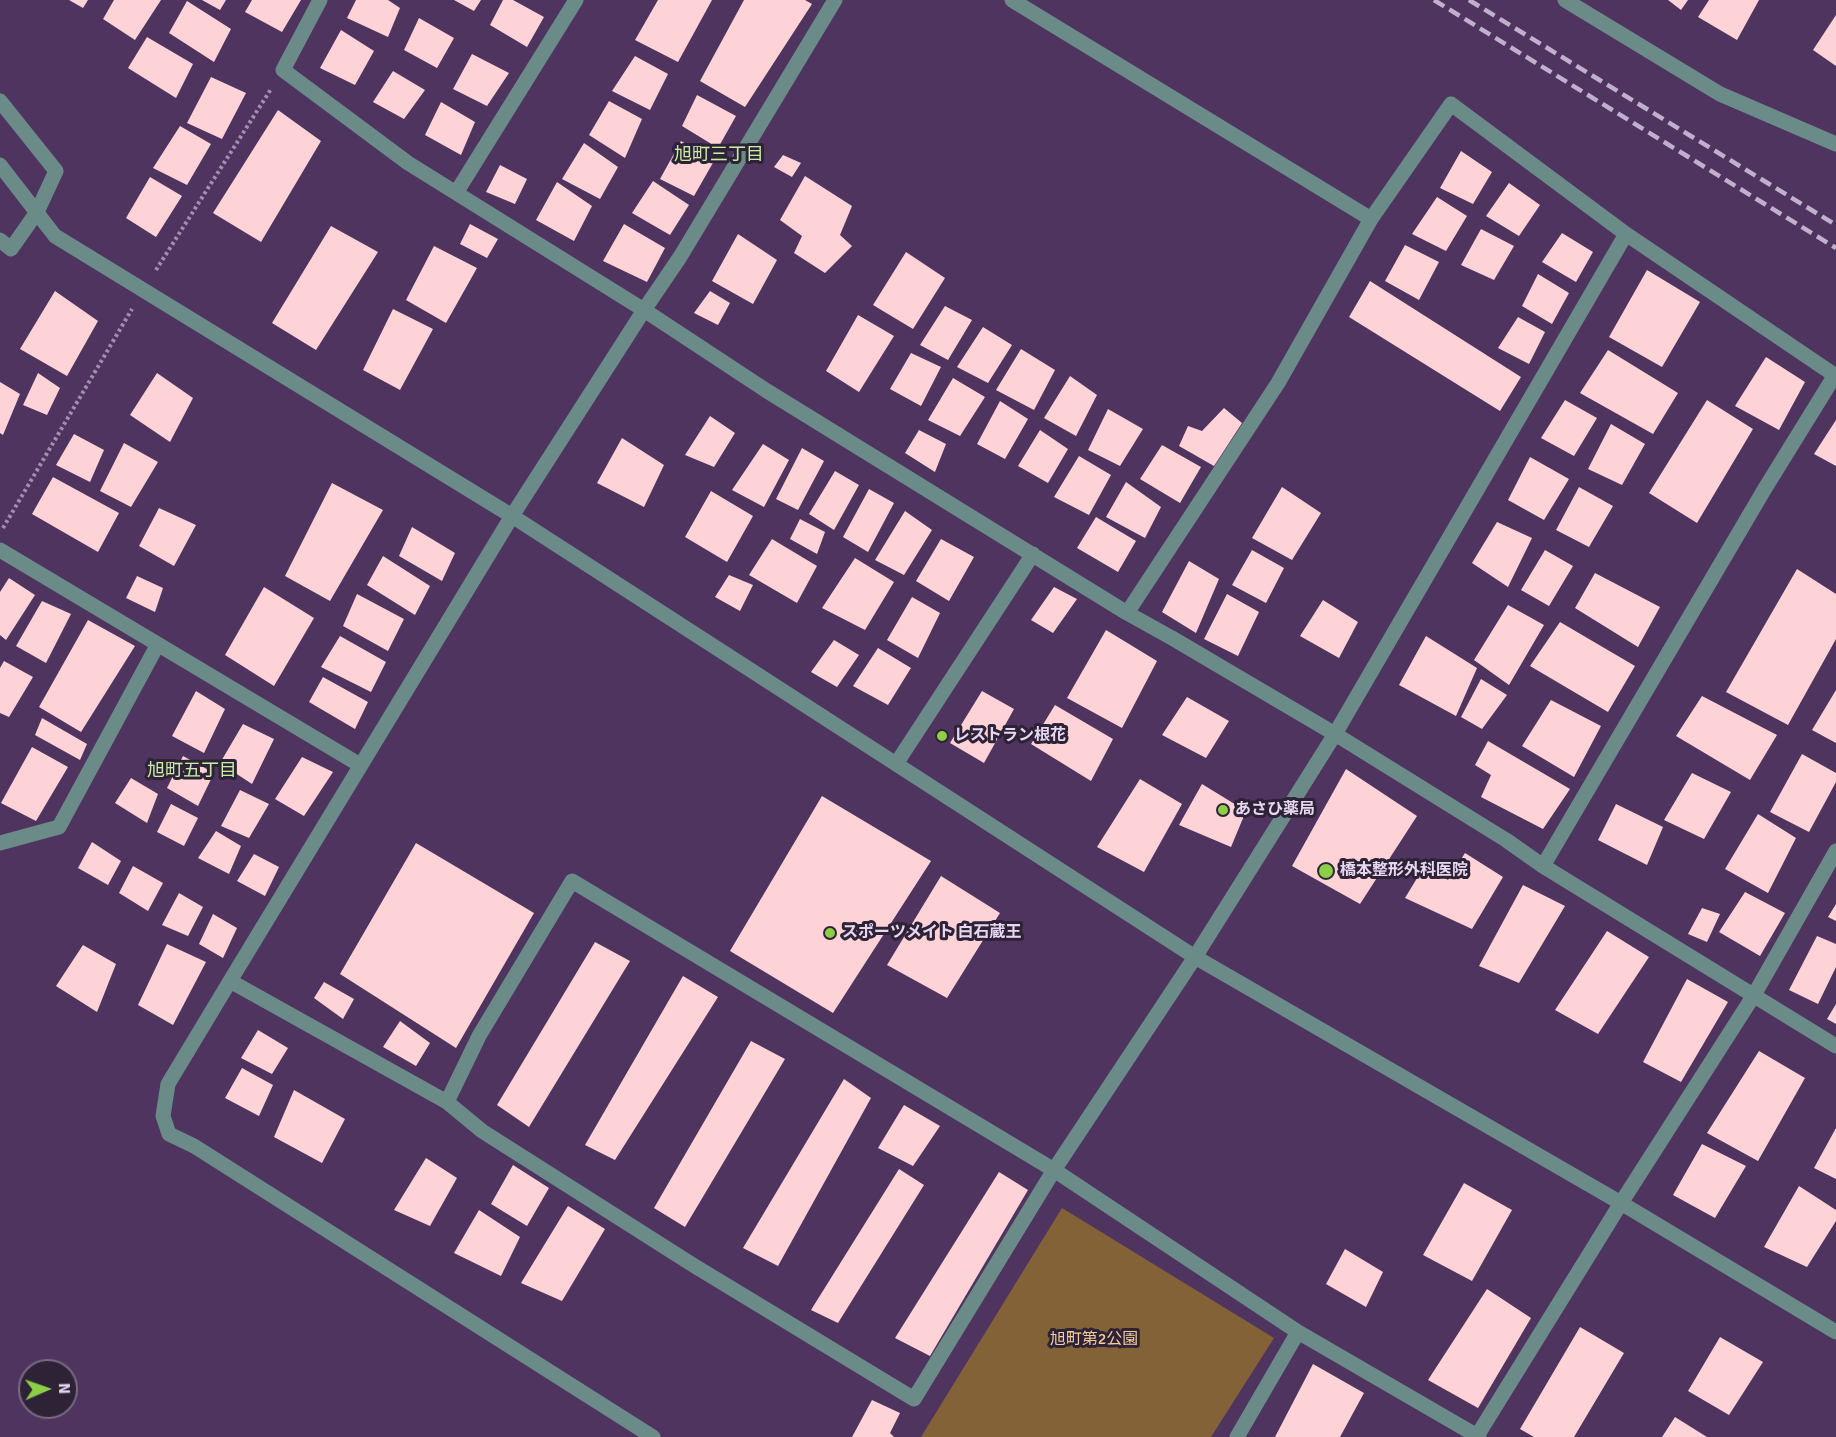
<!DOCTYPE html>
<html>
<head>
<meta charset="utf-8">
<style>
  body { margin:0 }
  #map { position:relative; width:1836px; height:1437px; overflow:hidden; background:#4f3460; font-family:Signika,sans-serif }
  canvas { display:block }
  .north { position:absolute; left:18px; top:1359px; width:60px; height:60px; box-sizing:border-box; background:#2e2236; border:2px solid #786b81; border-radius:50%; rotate:88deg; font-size:16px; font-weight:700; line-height:24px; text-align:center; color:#e7d8f2 }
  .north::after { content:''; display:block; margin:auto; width:21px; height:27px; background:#8cce45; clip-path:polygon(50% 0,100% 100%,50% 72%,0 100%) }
</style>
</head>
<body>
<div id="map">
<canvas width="1836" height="1437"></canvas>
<div class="north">N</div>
</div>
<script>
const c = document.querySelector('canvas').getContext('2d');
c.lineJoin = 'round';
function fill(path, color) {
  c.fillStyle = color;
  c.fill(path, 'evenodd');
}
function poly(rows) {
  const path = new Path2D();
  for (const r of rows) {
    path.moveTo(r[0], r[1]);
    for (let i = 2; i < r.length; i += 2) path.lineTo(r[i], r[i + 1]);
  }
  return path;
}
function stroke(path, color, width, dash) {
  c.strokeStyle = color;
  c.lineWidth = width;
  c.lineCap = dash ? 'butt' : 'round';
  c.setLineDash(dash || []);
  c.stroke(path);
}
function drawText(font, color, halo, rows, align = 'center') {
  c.font = font + ' Signika,"Noto Sans JP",sans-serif';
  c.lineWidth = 6;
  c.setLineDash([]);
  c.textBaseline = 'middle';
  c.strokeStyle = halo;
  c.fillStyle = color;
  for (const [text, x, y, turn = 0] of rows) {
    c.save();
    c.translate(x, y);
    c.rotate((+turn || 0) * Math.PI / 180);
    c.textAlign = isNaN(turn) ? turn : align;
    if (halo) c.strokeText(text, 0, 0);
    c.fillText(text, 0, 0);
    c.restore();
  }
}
fill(poly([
  [1062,1208,1274,1338,1211,1437,921,1437]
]), '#846238');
fill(poly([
  [69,0,88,0,83,8],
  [114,0,161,0,135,40,103,19],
  [202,0,226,0,220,10],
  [252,0,301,0,282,32,245,12],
  [356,0,388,0,400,8,388,37,347,18],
  [454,0,481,0,474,11],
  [503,0,513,0,544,17,527,47,490,25],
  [658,0,712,0,678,62,635,40],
  [744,0,805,0,812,4,745,107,700,81],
  [1668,0,1688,0,1681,10],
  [1709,0,1759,0,1737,40,1698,17],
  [187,1,231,29,214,62,169,33],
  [1836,15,1836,66,1813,50],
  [419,18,454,38,437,68,404,50],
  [341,30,374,51,355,85,320,68],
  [147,37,193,64,176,98,128,68],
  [472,54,509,73,487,106,453,89],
  [635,56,668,74,650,110,612,91],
  [393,71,425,90,404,119,373,102],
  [211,77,246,93,222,139,187,123],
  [697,95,736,116,718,148,682,126],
  [609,101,642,119,625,158,589,135],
  [441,102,475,122,461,155,425,135],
  [278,110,321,141,261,242,213,213],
  [180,126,211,144,187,185,153,168],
  [681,141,714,161,694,196,660,179],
  [584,143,618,167,600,199,562,179],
  [1461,151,1492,172,1473,204,1440,188],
  [783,155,801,163,792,177,774,167],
  [500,165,527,179,515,204,486,192],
  [805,176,852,206,840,235,852,246,825,273,794,253,802,236,780,220],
  [150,177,182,196,156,237,126,218],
  [653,181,689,205,670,235,632,213],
  [557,182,592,206,574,241,536,220],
  [1509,183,1540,205,1519,236,1486,216],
  [1437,197,1467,216,1446,251,1412,234],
  [470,224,498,239,487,258,460,244],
  [624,224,665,248,647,282,603,261],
  [331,226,378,252,316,350,272,323],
  [1481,229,1514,246,1494,280,1461,265],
  [1562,233,1593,252,1576,282,1542,262],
  [738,234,777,260,753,304,712,281],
  [1405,245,1439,262,1419,300,1385,281],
  [434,246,477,268,446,323,406,300],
  [906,252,945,278,913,329,873,305],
  [1647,270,1700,302,1662,367,1609,337],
  [1538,274,1569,293,1552,324,1522,306],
  [1370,281,1521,377,1500,411,1349,317],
  [55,291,98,321,67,376,20,349],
  [710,291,730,303,718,325,694,313],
  [945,306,972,320,948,360,920,345],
  [393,309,433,329,400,390,363,370],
  [858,315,894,336,859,392,826,371],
  [1518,317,1545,332,1529,364,1498,348],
  [983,327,1012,345,988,383,957,367],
  [1021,349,1055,370,1034,410,996,390],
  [1608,350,1678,393,1653,434,1580,393],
  [911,353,941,367,921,406,890,389],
  [1766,357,1805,382,1779,430,1735,406],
  [38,373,60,388,47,415,23,405],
  [157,373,193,398,170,442,130,415],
  [1070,376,1097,395,1076,436,1044,418],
  [953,378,985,397,960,436,928,420],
  [0,382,20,394,3,435,0,433],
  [1565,400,1597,418,1574,456,1541,438],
  [1707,400,1753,429,1697,523,1649,493],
  [1000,401,1028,419,1005,459,977,444],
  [1224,408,1242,423,1214,466,1179,446,1188,426,1202,431],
  [1108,409,1143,429,1120,466,1088,450],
  [710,416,735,433,714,467,685,455],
  [1836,420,1836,466,1814,454],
  [1611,424,1645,444,1622,485,1588,469],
  [919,430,946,444,935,472,905,453],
  [1040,430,1068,449,1048,483,1018,466],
  [74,434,104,450,90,482,56,465],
  [622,438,664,465,644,507,597,483],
  [124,443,158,462,131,507,100,491],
  [763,444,789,460,764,507,732,490],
  [1162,445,1201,467,1180,503,1140,479],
  [802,448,824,461,798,510,776,499],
  [1079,456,1111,475,1089,515,1054,497],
  [1530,457,1569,479,1544,520,1508,500],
  [835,471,859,485,834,530,809,514],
  [53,477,119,513,98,552,32,514],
  [1126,482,1161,507,1145,538,1106,517],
  [332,483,383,510,330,601,285,576],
  [1282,487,1321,513,1292,560,1252,538],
  [1579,487,1613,506,1589,547,1556,530],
  [869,489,894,503,868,552,843,537],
  [711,491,753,516,727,562,685,537],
  [159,508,196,525,174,566,139,546],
  [905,511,932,530,904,575,875,560],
  [1096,517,1136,541,1118,572,1077,548],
  [800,519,825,532,817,554,790,539],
  [1497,522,1532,538,1508,587,1472,563],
  [412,527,455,553,442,581,399,556],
  [772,539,817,566,797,603,749,575],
  [941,539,974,557,949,601,916,581],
  [1252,550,1284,568,1266,603,1232,585],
  [1545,550,1573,566,1549,606,1521,590],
  [383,556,430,586,415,615,367,585],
  [855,558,894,582,865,630,822,608],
  [1189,561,1219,579,1196,633,1162,612],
  [1797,569,1836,594,1836,639,1788,725,1726,692],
  [1595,573,1660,607,1638,647,1575,608],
  [729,575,753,585,740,611,715,597],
  [137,576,163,588,155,612,126,598],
  [9,578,35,595,6,640,0,635,0,592],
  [264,587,314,618,274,686,225,655],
  [1054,587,1077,599,1053,633,1031,620],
  [357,594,404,619,388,651,343,626],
  [1227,594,1259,612,1238,656,1204,639],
  [912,597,940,613,918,658,887,640],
  [1323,600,1358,622,1339,658,1300,636],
  [42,601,71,614,46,663,16,646],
  [1508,605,1544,625,1509,685,1474,660],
  [88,620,135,646,81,732,39,707],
  [1560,622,1635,666,1608,712,1530,666],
  [1106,630,1157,661,1122,728,1067,698],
  [340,636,386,662,371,692,321,667],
  [1426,636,1477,668,1456,716,1399,685],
  [834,640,859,655,837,687,811,672],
  [878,648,911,668,888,705,853,686],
  [4,661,33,677,9,717,0,713,0,668],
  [323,677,368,702,355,729,309,702],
  [1481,679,1507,695,1482,729,1461,717],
  [1836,690,1836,743,1812,730],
  [196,691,225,709,204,753,172,736],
  [982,691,1014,709,984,763,950,743],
  [1702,696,1777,735,1750,780,1676,736],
  [1187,697,1229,721,1206,758,1162,735],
  [1551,700,1601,726,1574,777,1522,746],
  [1055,705,1113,739,1091,781,1031,744],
  [42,718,87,744,80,760,35,735],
  [243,724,274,739,252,784,220,763],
  [1488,741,1570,789,1543,829,1481,797,1491,775,1475,765],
  [32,747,68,767,36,821,1,803],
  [1802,754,1836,773,1836,782,1809,832,1770,812],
  [183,756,214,773,198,806,167,788],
  [302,757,333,772,304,816,275,799],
  [1346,769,1417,816,1360,904,1292,866],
  [1692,773,1731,792,1704,839,1664,820],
  [131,778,158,794,147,823,115,803],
  [1140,779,1182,804,1144,872,1097,847],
  [1202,784,1246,811,1231,847,1179,825],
  [240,790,269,804,249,838,221,826],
  [822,796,931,861,833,1013,730,951],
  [171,804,198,818,184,846,157,832],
  [1616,804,1663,827,1647,865,1598,840],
  [1758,814,1796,838,1768,893,1725,869],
  [216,831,241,846,229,874,198,858],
  [92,842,121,861,108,885,78,868],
  [416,843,534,913,456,1048,340,974],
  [1465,853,1503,877,1472,929,1405,898,1425,865,1448,880],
  [254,854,279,867,265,896,237,881],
  [133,866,163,883,148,911,119,893],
  [941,876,1000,913,947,998,887,965],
  [1523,885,1565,906,1519,983,1479,966],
  [1745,892,1785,913,1760,956,1719,932],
  [179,893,203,907,188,936,162,925],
  [1836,904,1836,921,1828,917],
  [1702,908,1720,914,1707,942,1688,934],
  [213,914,237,928,223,958,199,944],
  [1607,931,1649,957,1598,1034,1555,1010],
  [1817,936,1836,944,1836,967,1818,1004,1789,990],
  [595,942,630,961,529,1127,497,1105],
  [167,944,206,962,173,1025,138,1005],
  [83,945,116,964,97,1012,56,986],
  [683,976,718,997,615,1160,585,1145],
  [1687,979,1728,1002,1681,1082,1643,1062],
  [324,982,354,999,343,1019,314,998],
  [1836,1004,1836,1024,1827,1019],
  [400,1021,430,1043,416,1066,383,1047],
  [258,1030,288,1048,272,1074,241,1058],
  [751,1041,785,1059,685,1227,654,1208],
  [1759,1051,1805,1078,1758,1161,1707,1133],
  [242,1068,273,1085,259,1116,225,1098],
  [844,1079,871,1098,778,1266,743,1248],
  [294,1090,345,1119,322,1163,274,1137],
  [904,1105,940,1126,913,1166,878,1148],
  [1836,1128,1836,1179,1814,1168],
  [1702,1144,1746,1166,1715,1218,1673,1195],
  [426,1158,457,1178,430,1226,394,1210],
  [513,1165,549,1188,527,1226,491,1204],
  [899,1169,924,1185,838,1323,811,1310],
  [999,1172,1028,1190,930,1356,895,1338],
  [1464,1183,1512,1210,1472,1281,1423,1255],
  [1799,1186,1836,1210,1836,1221,1807,1267,1764,1247],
  [568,1206,605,1229,562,1301,521,1283],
  [479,1210,520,1237,501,1276,454,1253],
  [1345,1249,1383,1272,1366,1307,1326,1284],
  [1487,1289,1531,1318,1478,1408,1428,1380],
  [1580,1327,1624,1353,1574,1437,1534,1437,1520,1429],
  [1720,1337,1763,1362,1729,1415,1688,1391],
  [1313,1364,1364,1393,1340,1437,1275,1437],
  [872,1400,900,1413,890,1433,894,1437,852,1437],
  [1675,1417,1707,1437,1662,1437]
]), '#fdd3d7');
stroke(poly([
  [156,270,271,89],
  [3,528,132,309]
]), '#a28eb0', 4, [3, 3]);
stroke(poly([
  [320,0,283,70,408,163,644,310,767,391,1127,613,1172,638,1335,734,1506,840,1543,866,1836,1046],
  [1012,0,1371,219],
  [1565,0,1720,94,1836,144],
  [0,101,56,171,37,212,11,249,0,240],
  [0,165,55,236,512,516,1195,957,1621,1203,1836,1332],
  [456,193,576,0],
  [0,550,360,765],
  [1127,613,1278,383,1371,219,1451,104,1626,234,1836,376],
  [896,764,1033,554],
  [0,843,59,827,158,644],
  [1543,866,1764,490,1835,375],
  [230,981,447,1102,482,1131,693,1265,914,1399,1054,1170,1195,957,1335,734,1626,234],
  [447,1102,479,1036,572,881,1054,1170,1298,1332,1479,1437],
  [1477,1436,1621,1203,1754,995,1836,851],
  [653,1437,194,1146,169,1134,163,1116,168,1084,230,981,512,516,644,310,680,257,835,0],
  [1237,1437,1298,1332]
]), '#6b8b89', 15);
stroke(poly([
  [1434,0,1836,248],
  [1469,0,1836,225]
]), '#c1afce', 4.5, [12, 6]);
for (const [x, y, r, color] of [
  [942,736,6,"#8cce45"],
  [1223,810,6,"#8cce45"],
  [1326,871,8,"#8cce45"],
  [830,933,6,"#8cce45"]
]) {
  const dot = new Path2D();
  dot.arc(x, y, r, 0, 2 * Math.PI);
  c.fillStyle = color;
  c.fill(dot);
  stroke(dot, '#2e2236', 2);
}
drawText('bold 16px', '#e7d8f2', '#2e2236', [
  ["レストラン根花",954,736],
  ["あさひ薬局",1235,810],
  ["橋本整形外科医院",1340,871],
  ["スポーツメイト 白石蔵王",842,933]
], 'left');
drawText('16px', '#f5cd9c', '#2e2236', [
  ["旭町第2公園",1094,1340]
]);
drawText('18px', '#c7eda8', '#2e2236', [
  ["旭町三丁目",719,155],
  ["旭町五丁目",192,771]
]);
</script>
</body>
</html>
